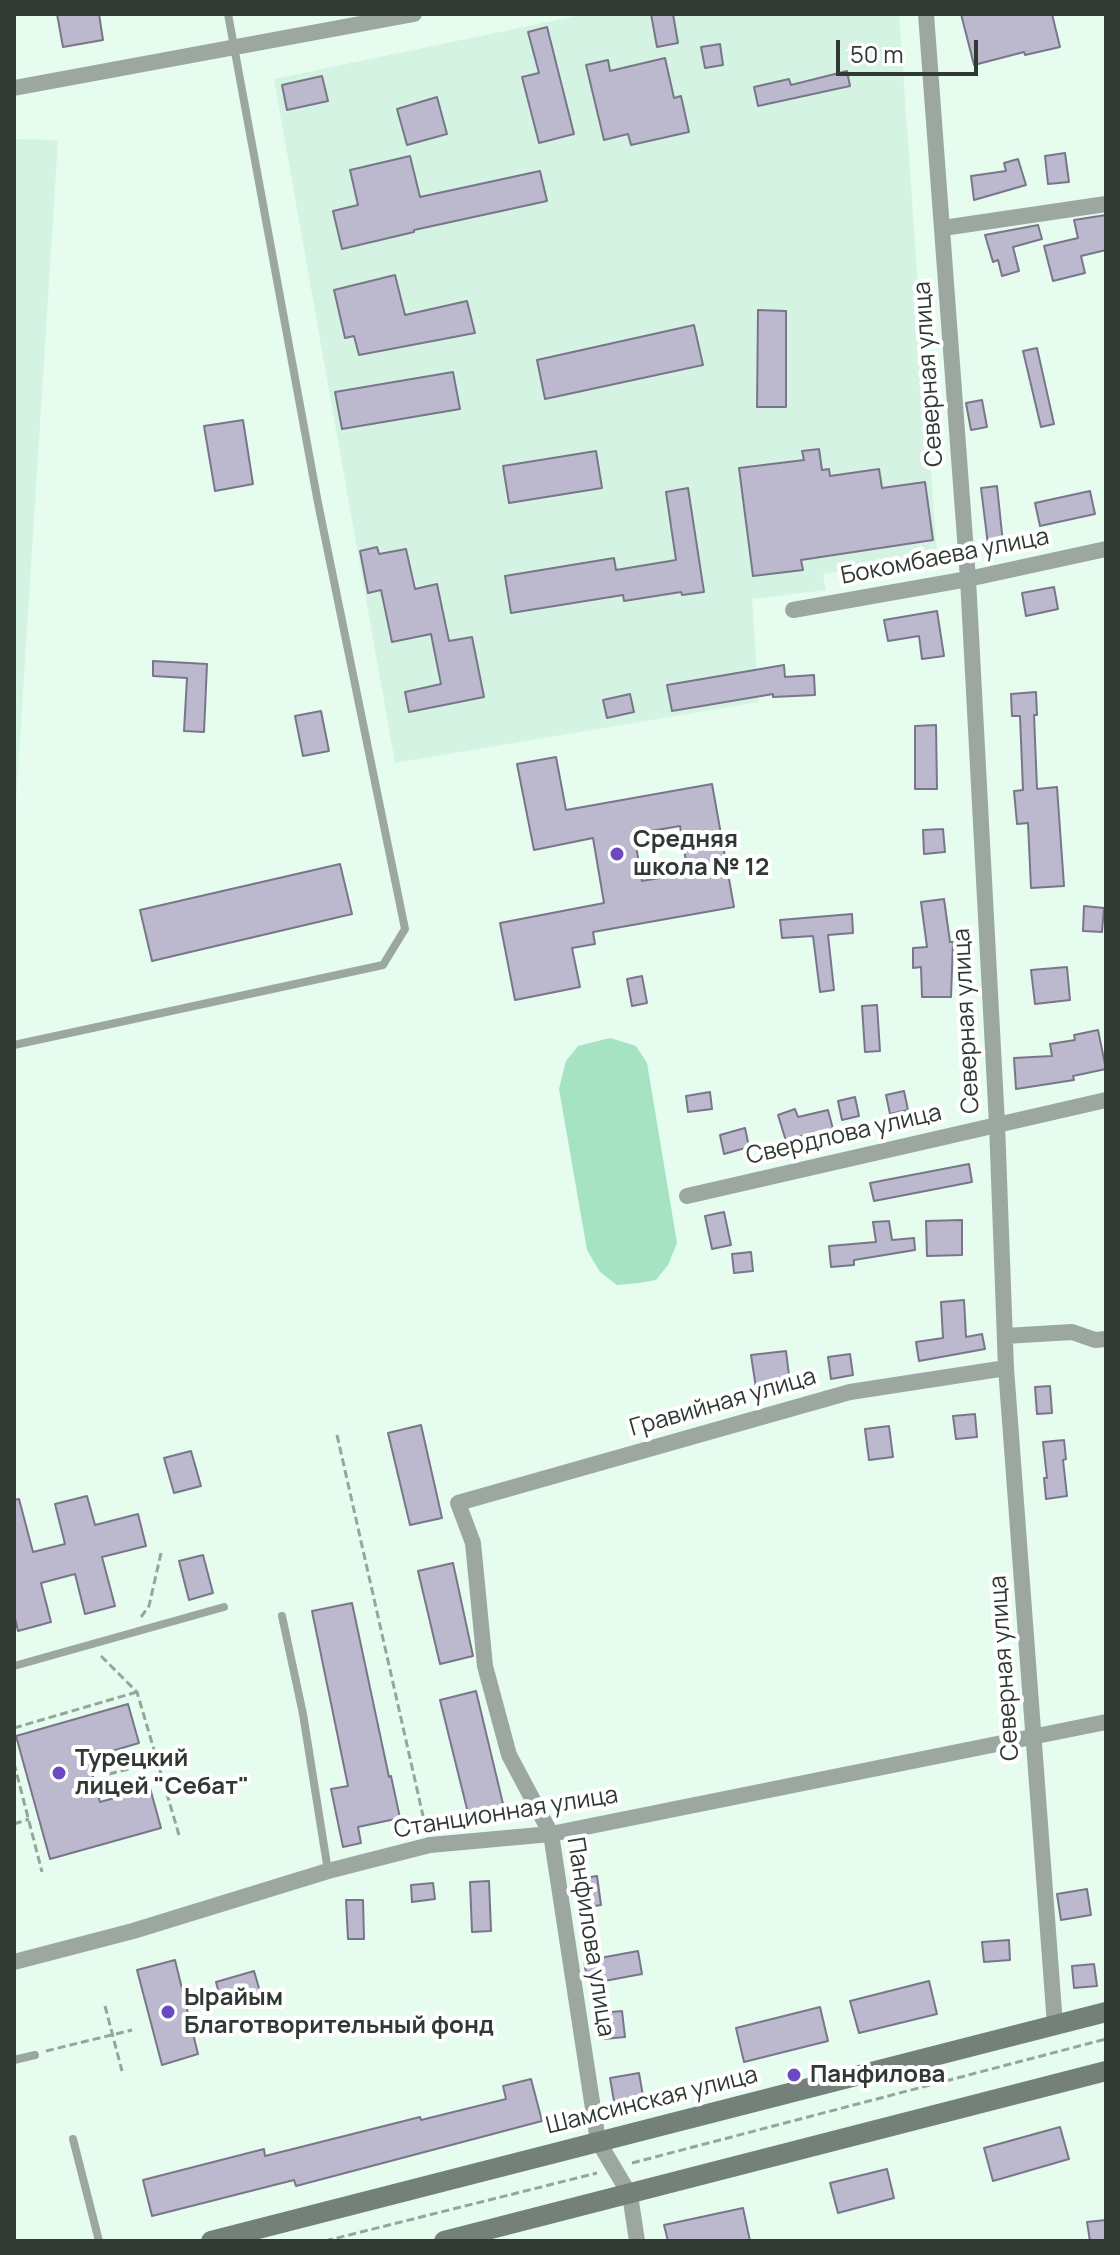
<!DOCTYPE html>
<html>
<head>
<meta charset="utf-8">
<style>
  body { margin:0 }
  #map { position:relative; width:1120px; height:2255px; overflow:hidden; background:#e5fcef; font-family:Manrope,sans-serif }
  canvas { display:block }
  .frame { position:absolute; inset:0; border:16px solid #303934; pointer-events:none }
  .scale { position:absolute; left:836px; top:40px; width:142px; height:36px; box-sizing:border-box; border:4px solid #303934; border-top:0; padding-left:10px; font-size:24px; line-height:28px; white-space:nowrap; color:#303934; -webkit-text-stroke:6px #fff; paint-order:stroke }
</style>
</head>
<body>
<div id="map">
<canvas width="1120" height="2255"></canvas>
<div class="frame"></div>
<div class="scale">50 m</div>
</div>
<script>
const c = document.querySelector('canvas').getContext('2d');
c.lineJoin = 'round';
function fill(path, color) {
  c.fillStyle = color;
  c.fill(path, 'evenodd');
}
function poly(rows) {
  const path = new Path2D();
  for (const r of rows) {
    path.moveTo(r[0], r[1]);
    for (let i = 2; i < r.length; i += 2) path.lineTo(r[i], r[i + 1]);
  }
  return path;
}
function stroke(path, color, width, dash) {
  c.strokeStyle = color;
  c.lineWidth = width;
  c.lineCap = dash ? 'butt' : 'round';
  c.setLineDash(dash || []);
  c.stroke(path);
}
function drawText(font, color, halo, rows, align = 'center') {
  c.font = font + ' Manrope,sans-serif';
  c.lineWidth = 8;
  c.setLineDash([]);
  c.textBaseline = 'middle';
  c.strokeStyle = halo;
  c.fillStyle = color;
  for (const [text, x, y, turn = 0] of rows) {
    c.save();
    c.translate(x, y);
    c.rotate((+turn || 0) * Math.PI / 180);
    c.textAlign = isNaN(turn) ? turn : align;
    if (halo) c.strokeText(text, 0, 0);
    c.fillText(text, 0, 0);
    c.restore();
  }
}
fill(poly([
  [586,14,899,14,937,558,823,574,826,590,752,599,759,702,395,763,274,79],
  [14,139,58,140,14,833]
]), '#d4f3e2');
fill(poly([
  [610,1038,636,1046,647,1063,677,1243,668,1265,656,1280,639,1283,617,1285,600,1272,587,1250,559,1089,566,1061,578,1046]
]), '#a5e3c3');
const building = poly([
  [57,14,99,14,103,40,63,47,57,14],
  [651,14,673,14,678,43,657,47,651,14],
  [961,14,1052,14,1060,47,1025,55,1024,52,974,65,961,14],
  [547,27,574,134,539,143,522,77,539,73,528,32,547,27],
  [720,44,723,65,705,68,701,47,720,44],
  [665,58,674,98,681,96,689,132,631,145,628,134,604,140,586,65,608,60,610,71,665,58],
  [847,71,850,86,758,106,754,87,789,79,791,85,847,71],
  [322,76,328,101,287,110,282,85,322,76],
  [437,97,447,134,407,145,397,109,437,97],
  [1065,153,1069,182,1048,184,1045,156,1065,153],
  [410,156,420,197,540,171,547,201,414,230,414,232,342,249,333,211,358,205,350,170,410,156],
  [1018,159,1026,185,974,200,971,176,1006,171,1004,163,1018,159],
  [1106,215,1106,250,1081,256,1085,273,1053,281,1044,246,1078,238,1074,220,1106,215],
  [1038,225,1042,239,1013,247,1019,271,1002,276,998,260,993,262,985,235,1038,225],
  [395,275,405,315,467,301,475,333,359,355,354,336,345,338,334,290,395,275],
  [758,310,786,311,786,407,757,407,758,310],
  [694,325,703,365,545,399,537,360,694,325],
  [1037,348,1054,424,1041,427,1023,351,1037,348],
  [453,372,460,409,342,429,335,392,453,372],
  [982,400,987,427,971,430,966,403,982,400],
  [243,420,253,484,215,491,204,426,243,420],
  [819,449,822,470,829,469,830,476,879,469,882,488,925,482,933,540,801,560,803,570,753,576,739,468,804,460,802,451,819,449],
  [596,451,602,488,509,503,503,466,596,451],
  [997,486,1003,543,988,545,981,488,997,486],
  [688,488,704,592,682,595,681,592,624,601,623,595,511,613,505,576,614,558,616,570,676,560,666,492,688,488],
  [1090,491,1095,514,1040,526,1035,503,1090,491],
  [377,547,379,554,406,549,415,589,437,584,449,641,472,637,484,697,409,712,405,692,441,684,431,634,392,642,381,590,368,593,360,551,377,547],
  [1054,587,1058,609,1026,616,1022,593,1054,587],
  [937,611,944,656,922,659,919,636,888,641,884,620,937,611],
  [153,661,207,664,204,732,184,731,187,678,153,676,153,661],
  [784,665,785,677,814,675,815,695,773,697,773,694,672,711,667,685,784,665],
  [1036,692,1037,715,1034,715,1037,789,1057,787,1064,886,1031,888,1028,823,1017,824,1014,791,1023,790,1020,716,1012,716,1011,694,1036,692],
  [630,694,634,712,607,718,603,700,630,694],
  [321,711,329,751,303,756,295,716,321,711],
  [936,725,937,789,915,789,915,726,936,725],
  [556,757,566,810,712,784,734,907,593,932,595,944,572,948,580,987,515,1000,500,923,604,903,593,838,534,850,517,764,556,757],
  [680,826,688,873,642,881,634,834,680,826],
  [943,829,945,852,924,854,923,830,943,829],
  [340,864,352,914,152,961,140,910,340,864],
  [944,899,950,942,953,942,951,997,922,997,921,967,913,968,913,948,927,947,921,902,944,899],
  [1084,906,1104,908,1102,932,1083,931,1084,906],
  [852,914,853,933,828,935,834,990,820,992,813,936,782,938,780,920,852,914],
  [1067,967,1070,1000,1035,1004,1031,970,1067,967],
  [642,976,647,1003,632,1006,627,979,642,976],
  [877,1005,880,1051,865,1052,862,1006,877,1005],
  [1098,1030,1106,1069,1073,1076,1074,1080,1016,1089,1014,1058,1052,1056,1050,1044,1075,1040,1074,1035,1098,1030],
  [904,1091,908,1110,890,1114,886,1095,904,1091],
  [710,1092,712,1109,688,1112,686,1096,710,1092],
  [855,1097,859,1116,842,1120,838,1101,855,1097],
  [795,1109,798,1117,828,1110,834,1133,816,1138,814,1132,786,1141,778,1115,795,1109],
  [745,1128,749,1147,724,1154,720,1135,745,1128],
  [969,1164,972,1182,874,1201,870,1183,969,1164],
  [724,1212,731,1245,712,1249,705,1216,724,1212],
  [962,1220,962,1255,927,1256,926,1221,962,1220],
  [889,1221,892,1240,914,1238,915,1250,854,1260,854,1265,831,1267,829,1246,876,1242,873,1222,889,1221],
  [751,1252,753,1271,734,1273,732,1254,751,1252],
  [964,1300,966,1337,982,1334,985,1349,919,1361,916,1342,943,1338,941,1302,964,1300],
  [786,1351,790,1383,756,1388,751,1355,786,1351],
  [850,1354,853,1375,831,1379,828,1357,850,1354],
  [1050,1386,1052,1413,1037,1414,1035,1387,1050,1386],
  [975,1414,977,1437,956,1439,953,1416,975,1414],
  [421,1425,442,1518,410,1525,388,1433,421,1425],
  [889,1426,893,1457,869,1460,865,1429,889,1426],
  [1064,1440,1066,1459,1063,1460,1067,1496,1046,1499,1044,1478,1047,1478,1043,1442,1064,1440],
  [191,1451,201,1486,174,1493,164,1458,191,1451],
  [87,1496,95,1525,138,1514,146,1546,102,1557,115,1606,85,1614,75,1574,41,1583,51,1622,18,1631,14,1614,14,1500,19,1499,33,1552,65,1544,55,1504,87,1496],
  [203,1555,213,1593,189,1600,179,1561,203,1555],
  [453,1563,473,1656,440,1664,418,1571,453,1563],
  [352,1603,389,1777,391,1776,400,1818,358,1827,361,1843,343,1847,331,1789,348,1786,312,1611,352,1603],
  [476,1691,504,1808,469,1817,440,1700,476,1691],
  [128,1704,139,1743,88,1758,100,1802,150,1788,161,1828,50,1859,16,1736,128,1704],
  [597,1876,601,1905,582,1908,578,1879,597,1876],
  [489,1881,491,1931,472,1932,470,1882,489,1881],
  [433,1883,435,1899,412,1902,411,1885,433,1883],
  [1087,1889,1091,1915,1061,1920,1057,1894,1087,1889],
  [346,1900,363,1900,364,1939,348,1939,346,1900],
  [1009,1940,1010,1960,984,1962,982,1942,1009,1940],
  [638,1951,642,1974,588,1984,584,1961,638,1951],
  [175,1960,198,2054,162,2065,137,1970,175,1960],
  [1094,1964,1097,1986,1074,1988,1072,1966,1094,1964],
  [254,1971,261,1995,222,2005,216,1982,254,1971],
  [929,1981,937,2014,859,2033,850,2001,929,1981],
  [820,2007,828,2041,744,2062,736,2028,820,2007],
  [622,2011,625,2037,604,2039,601,2013,622,2011],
  [639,2073,644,2102,615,2107,610,2078,639,2073],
  [531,2079,542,2121,296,2186,294,2180,152,2216,143,2180,264,2149,265,2156,420,2117,421,2120,506,2099,503,2086,531,2079],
  [1060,2127,1069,2159,993,2181,984,2148,1060,2127],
  [887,2169,894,2198,838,2213,830,2183,887,2169],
  [743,2208,750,2241,668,2241,664,2225,743,2208],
  [1106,2220,1106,2241,1090,2241,1087,2222,1106,2220]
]);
fill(building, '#bcb9cf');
stroke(building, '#79768a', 2);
stroke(poly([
  [337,1435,426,1829],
  [141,1617,149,1606,161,1553],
  [101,1656,137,1692,179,1835],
  [14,1728,137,1692],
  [14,1763,42,1872],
  [109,1774,155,1762],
  [14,1824,29,1819],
  [105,2006,122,2071],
  [46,2051,132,2030],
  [632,2163,1106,2039],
  [325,2241,597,2173]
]), '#95a69c', 3, [8, 4]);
stroke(poly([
  [14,1045,383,965,405,929,318,503,228,14],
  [282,1616,303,1714,328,1871],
  [14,1666,224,1607],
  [14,2060,35,2055],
  [73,2139,99,2241]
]), '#9da7a2', 8);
stroke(poly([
  [926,14,968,579,997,1124,1006,1368,1055,2025],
  [14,88,414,14],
  [943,228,1106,204],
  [793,610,968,579,1106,549],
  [687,1196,1106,1100],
  [1005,1336,1072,1332,1095,1340,1106,1339],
  [14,1962,133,1931,328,1871,430,1845,551,1834,1106,1722],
  [637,2241,630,2195,598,2141,551,1834,509,1755,485,1666,473,1543,458,1503,850,1392,1006,1368]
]), '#9da7a2', 16);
stroke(poly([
  [211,2241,1106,2012],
  [444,2241,1106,2071]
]), '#73817a', 20);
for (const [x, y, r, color] of [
  [617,854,8,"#6a49c2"],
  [59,1773,8,"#6a49c2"],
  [168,2012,8,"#6a49c2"],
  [794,2075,8,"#6a49c2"]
]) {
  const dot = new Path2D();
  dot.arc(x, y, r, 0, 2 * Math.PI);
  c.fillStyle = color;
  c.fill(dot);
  stroke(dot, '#fff', 3);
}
drawText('24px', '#303934', '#fff', [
  ["Северная улица",929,374,-94],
  ["Бокомбаева улица",945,557,-11],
  ["Северная улица",967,1021,-93],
  ["Свердлова улица",844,1135,-13],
  ["Гравийная улица",723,1403,-16],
  ["Северная улица",1005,1668,-94],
  ["Станционная улица",506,1813,-9],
  ["Панфилова улица",590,1937,81],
  ["Шамсинская улица",652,2101,-14]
]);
drawText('bold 24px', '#303934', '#fff', [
  ["Средняя",633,840],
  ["школа № 12",633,868],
  ["Турецкий",75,1759],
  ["лицей \"Себат\"",75,1787],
  ["Ырайым",184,1998],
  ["Благотворительный фонд",184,2026],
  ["Панфилова",810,2075]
], 'left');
</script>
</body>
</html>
